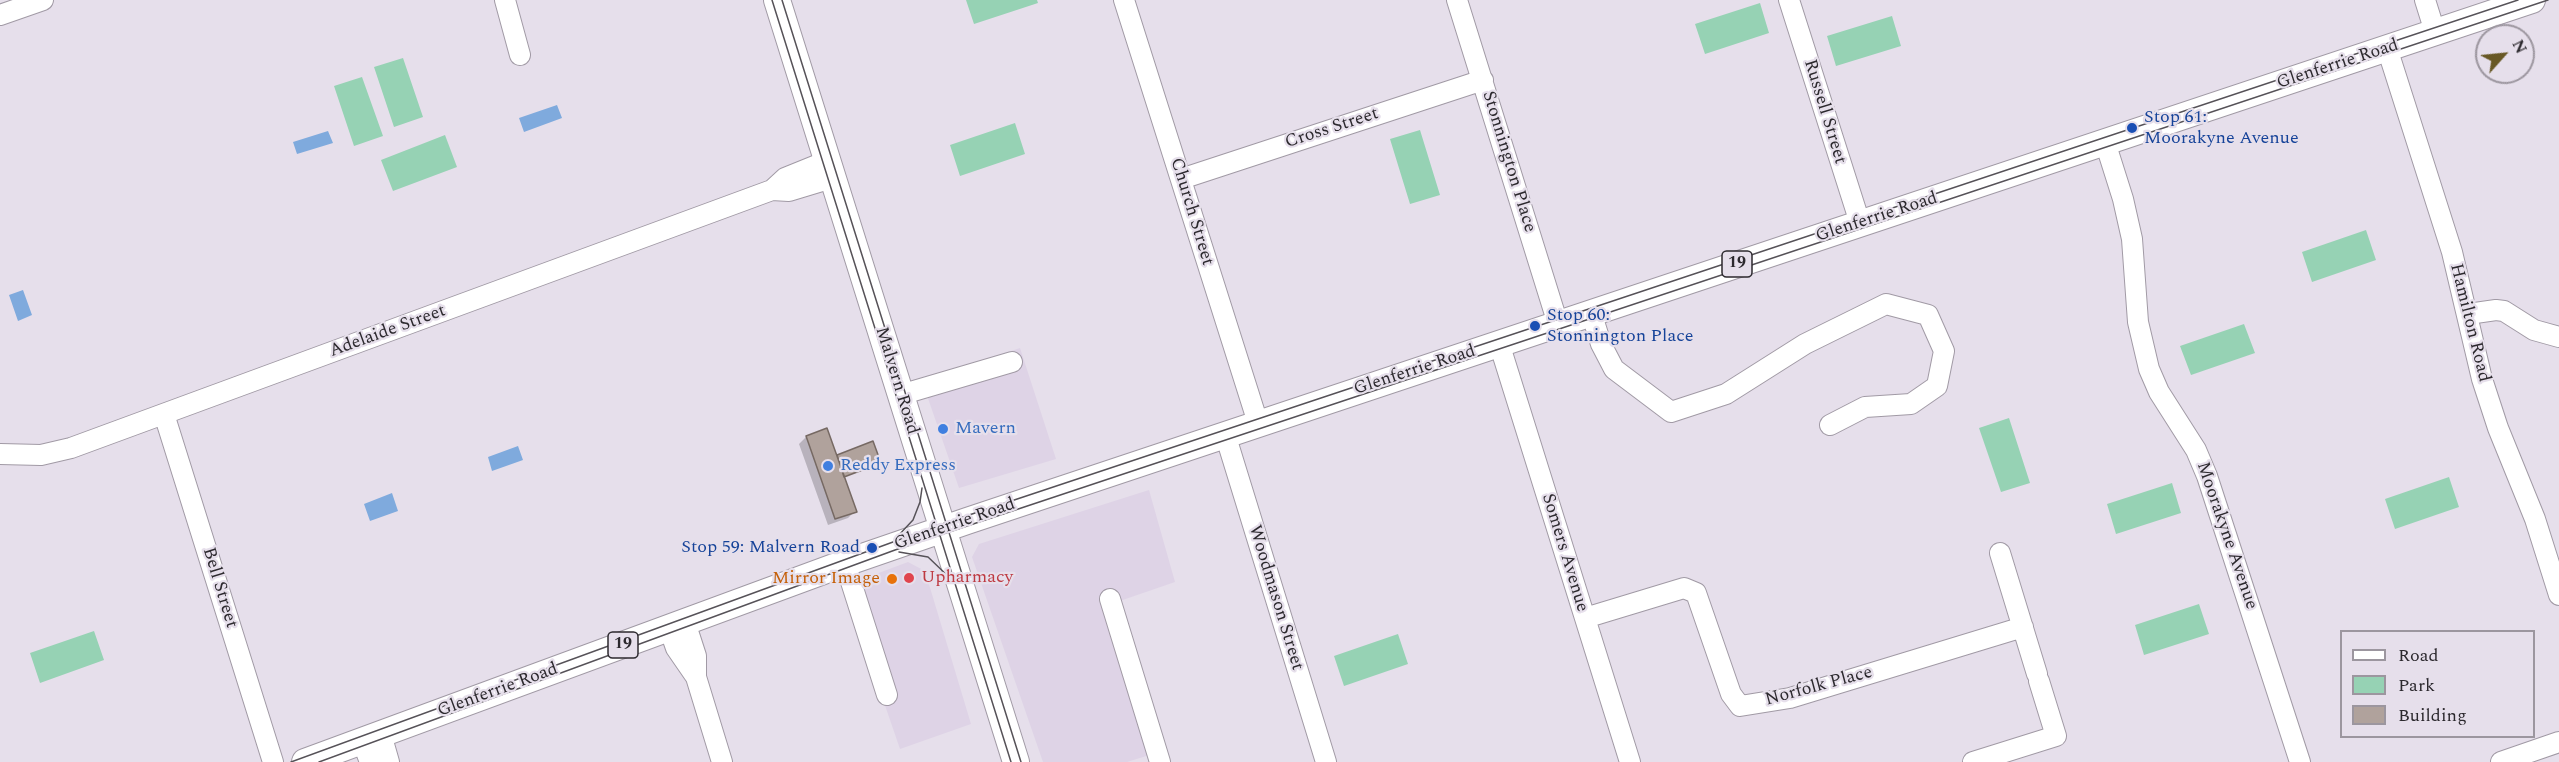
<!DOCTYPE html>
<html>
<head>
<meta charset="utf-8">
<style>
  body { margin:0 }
  #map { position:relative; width:2559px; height:762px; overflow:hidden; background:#e6dfeb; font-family:Spectral,serif }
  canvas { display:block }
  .legend { position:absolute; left:2340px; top:630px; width:195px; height:108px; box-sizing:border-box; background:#e6dfeb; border:2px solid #9c969f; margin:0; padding:8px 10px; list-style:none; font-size:18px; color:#2c292e }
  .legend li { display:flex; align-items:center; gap:12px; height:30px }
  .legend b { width:30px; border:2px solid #9c969f }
  .north { position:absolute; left:2475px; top:24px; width:60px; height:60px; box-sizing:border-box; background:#e6dfeb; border:2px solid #9c969f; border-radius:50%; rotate:63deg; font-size:16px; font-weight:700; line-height:24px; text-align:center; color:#2c292e }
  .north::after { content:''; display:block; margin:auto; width:21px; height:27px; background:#685825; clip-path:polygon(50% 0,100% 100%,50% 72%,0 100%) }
</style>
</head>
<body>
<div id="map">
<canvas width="2559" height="762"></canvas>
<ul class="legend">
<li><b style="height:8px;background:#fff"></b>Road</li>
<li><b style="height:16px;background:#96d2b4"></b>Park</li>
<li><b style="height:16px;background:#b0a29c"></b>Building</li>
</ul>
<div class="north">N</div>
</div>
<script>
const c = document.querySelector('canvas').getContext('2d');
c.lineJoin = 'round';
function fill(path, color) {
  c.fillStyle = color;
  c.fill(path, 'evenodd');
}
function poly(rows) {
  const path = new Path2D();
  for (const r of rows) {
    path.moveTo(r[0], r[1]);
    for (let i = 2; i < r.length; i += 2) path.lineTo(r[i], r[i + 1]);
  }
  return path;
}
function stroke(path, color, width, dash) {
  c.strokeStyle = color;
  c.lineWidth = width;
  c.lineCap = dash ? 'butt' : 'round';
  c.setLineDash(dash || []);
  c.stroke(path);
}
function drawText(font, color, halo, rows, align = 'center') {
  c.font = font + ' Spectral,serif';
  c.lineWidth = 4.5;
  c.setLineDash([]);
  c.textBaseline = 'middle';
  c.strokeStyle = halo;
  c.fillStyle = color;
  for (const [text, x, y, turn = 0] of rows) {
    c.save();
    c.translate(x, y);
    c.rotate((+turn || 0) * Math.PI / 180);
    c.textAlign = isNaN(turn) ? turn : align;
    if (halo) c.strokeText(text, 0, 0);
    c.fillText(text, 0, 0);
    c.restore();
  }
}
fill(poly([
  [1020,348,1056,459,959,488,922,381],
  [1149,490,1175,582,1111,604,1159,752,1127,762,1043,762,972,557,979,544],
  [908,562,925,571,971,724,900,749,844,586]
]), '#ded3e6');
fill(poly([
  [966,0,1037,0,1038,3,974,24],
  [1760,3,1769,33,1705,54,1695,24],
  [1892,16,1901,46,1836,66,1827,36],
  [403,58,423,117,394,127,374,67],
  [362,77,383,136,354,146,334,86],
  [1015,123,1025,154,960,176,950,145],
  [1420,130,1440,195,1410,204,1390,139],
  [445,135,457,167,393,191,381,160],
  [2366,230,2376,260,2312,282,2302,252],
  [2244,324,2255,353,2191,375,2180,346],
  [2009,418,2030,483,2001,492,1979,428],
  [2449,477,2459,507,2395,529,2385,499],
  [2172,483,2181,513,2116,534,2107,504],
  [2199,604,2209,634,2144,655,2135,625],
  [94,631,104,660,40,683,30,653],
  [1398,634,1408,664,1344,686,1334,656]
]), '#96d2b4');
fill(poly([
  [557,105,562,118,524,132,519,118],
  [328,131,333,143,297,154,293,142],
  [23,290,32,315,18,321,9,295],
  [518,446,523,460,492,471,488,457],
  [392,493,398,511,370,521,364,504]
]), '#7faadd');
fill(poly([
  [806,437,836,458,879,463,843,477,855,511,848,518,828,525,799,444]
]), '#0003');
const building = poly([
  [827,428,857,512,835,519,806,436,827,428],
  [873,441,881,463,844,477,837,455,873,441]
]);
fill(building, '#b0a29c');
stroke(building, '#766963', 1.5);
const minor = poly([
  [505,0,520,55],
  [1124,0,1258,423],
  [1457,0,1558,324],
  [1789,0,1860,223],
  [2425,0,2435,32],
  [0,15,43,0],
  [2387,48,2452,252,2482,379,2498,428,2535,519,2559,595],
  [2105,142,2123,199,2132,239,2138,322,2149,369,2159,392,2196,450,2207,476,2300,762],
  [1181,179,1483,80],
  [772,190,785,178,827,161],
  [1591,312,1601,344,1614,369,1671,412,1726,394,1805,344,1886,304,1928,315,1944,351,1937,386,1911,404,1865,407,1830,425],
  [2468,314,2496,310,2504,311,2534,330,2559,337],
  [1499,343,1630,762],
  [900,395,1012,362],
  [164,414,273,762],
  [1225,434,1326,762],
  [0,454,41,455,71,448,772,190,789,191,832,178],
  [2000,553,2037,674],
  [845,563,887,695],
  [1110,599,1160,762],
  [1585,618,1684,588,1696,593,1731,694,1740,706,1790,698,2023,627],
  [685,622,696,656,696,677,722,762],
  [669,628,676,648,696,677],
  [381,734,389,762],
  [362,741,370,762],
  [1973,762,2056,736,2039,681],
  [2501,762,2559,742]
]);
const major = poly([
  [777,0,1016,762],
  [305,762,845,563,967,521,2532,0]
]);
stroke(minor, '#a19aa5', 22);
stroke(major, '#a19aa5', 28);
stroke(minor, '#fff', 20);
stroke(major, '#fff', 26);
stroke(poly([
  [772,0,1011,762],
  [782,0,1021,762],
  [897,537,913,520,920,502,922,488],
  [899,552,928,557,950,578],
  [291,762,945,523,2518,0],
  [319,762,895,550,2548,0]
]), '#565258', 1.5);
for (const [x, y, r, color] of [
  [2132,128,6,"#1a4fb4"],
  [1535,326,6,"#1a4fb4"],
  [943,429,6,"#3f7fe0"],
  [828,466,6,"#3f7fe0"],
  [872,548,6,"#1a4fb4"],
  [909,578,6,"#e0444e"],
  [892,579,6,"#e8710a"]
]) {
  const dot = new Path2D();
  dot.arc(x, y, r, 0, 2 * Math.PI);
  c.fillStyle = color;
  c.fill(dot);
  stroke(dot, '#e6dfeb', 2);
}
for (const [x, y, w] of [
  [1737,264,30],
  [623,645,30]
]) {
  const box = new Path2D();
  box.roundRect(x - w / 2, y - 13, w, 26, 4.5);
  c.fillStyle = '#e6dfeb';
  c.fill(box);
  stroke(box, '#2c292e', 1.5);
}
drawText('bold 16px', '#2c292e', null, [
  ["19",1737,264],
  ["19",623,645]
]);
drawText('18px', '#2c292e', '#e6dfeb', [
  ["Glenferrie Road",2338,65,-18],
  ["Russell Street",1824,112,73],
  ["Cross Street",1332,129,-18],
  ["Stonnington Place",1508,162,73],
  ["Church Street",1191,212,73],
  ["Glenferrie Road",1877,218,-18],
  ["Hamilton Road",2469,323,76],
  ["Adelaide Street",388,332,-20],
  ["Glenferrie Road",1415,371,-18],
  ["Malvern Road",896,381,73],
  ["Glenferrie Road",955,525,-19],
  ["Moorakyne Avenue",2226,536,71],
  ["Somers Avenue",1564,553,73],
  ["Bell Street",219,588,73],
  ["Woodmason Street",1275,598,73],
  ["Norfolk Place",1819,687,-15],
  ["Glenferrie Road",498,691,-20]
]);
drawText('18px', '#164399', '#e6dfeb', [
  ["Stop 61:",2144,118],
  ["Moorakyne Avenue",2144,139],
  ["Stop 60:",1547,316],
  ["Stonnington Place",1547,337],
  ["Stop 59: Malvern Road",860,548,"right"]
], 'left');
drawText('18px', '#366cbe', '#e6dfeb', [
  ["Mavern",955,429],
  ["Reddy Express",840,466]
], 'left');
drawText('18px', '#be3a42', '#e6dfeb', [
  ["Upharmacy",921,578]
], 'left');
drawText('18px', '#c56008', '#e6dfeb', [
  ["Mirror Image",880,579]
], 'right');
</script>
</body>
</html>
